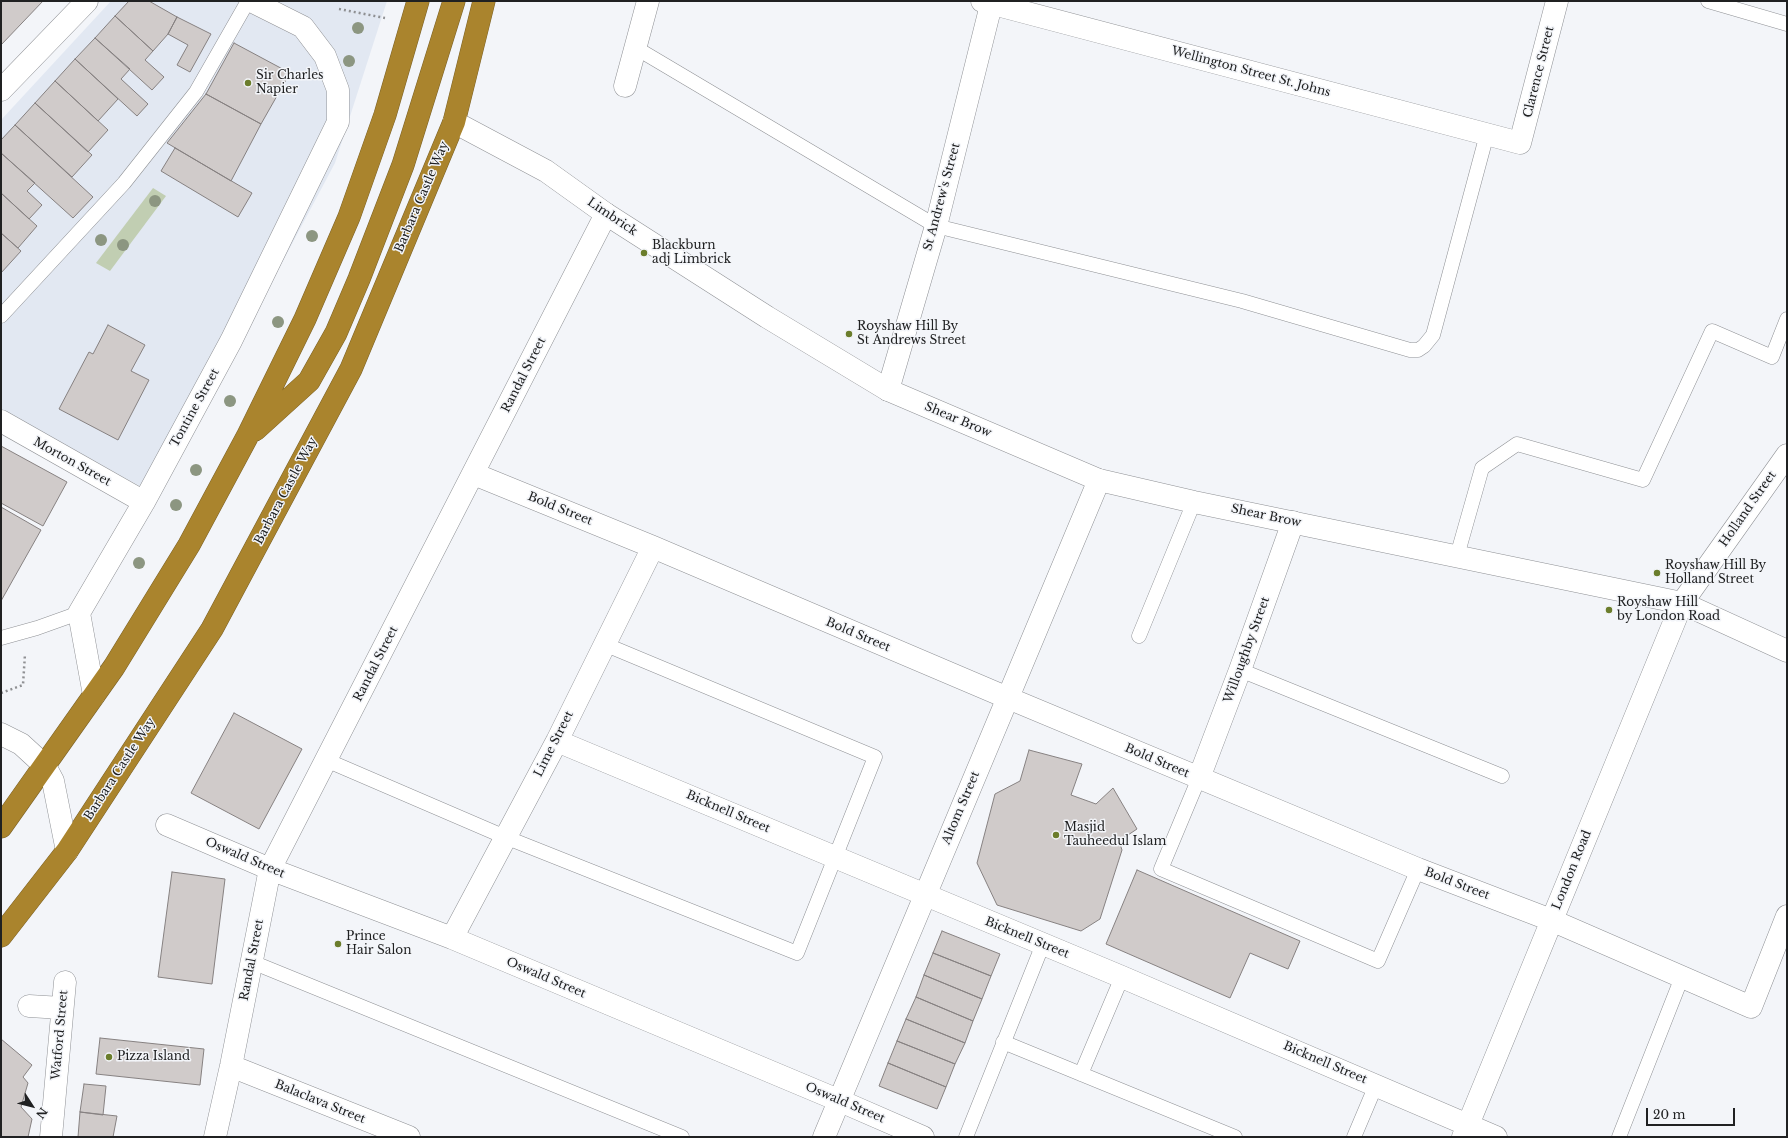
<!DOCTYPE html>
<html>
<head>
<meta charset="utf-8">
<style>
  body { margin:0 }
  #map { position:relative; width:1788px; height:1138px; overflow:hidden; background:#f3f5f9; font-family:"Libre Baskerville",serif }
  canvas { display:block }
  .frame { position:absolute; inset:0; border:2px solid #202122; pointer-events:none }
  .north { position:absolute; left:12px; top:1086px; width:40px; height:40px; -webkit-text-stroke:3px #f3f5f9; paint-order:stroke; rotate:126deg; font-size:11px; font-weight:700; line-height:16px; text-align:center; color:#202122 }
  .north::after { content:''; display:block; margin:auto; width:14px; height:18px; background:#202122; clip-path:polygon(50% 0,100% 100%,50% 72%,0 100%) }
  .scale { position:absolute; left:1646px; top:1108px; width:89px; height:18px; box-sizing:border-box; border:2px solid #202122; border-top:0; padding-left:5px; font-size:12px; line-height:14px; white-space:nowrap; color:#202122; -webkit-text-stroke:3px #f3f5f9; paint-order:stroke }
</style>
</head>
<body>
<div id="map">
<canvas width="1788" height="1138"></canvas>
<div class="frame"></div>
<div class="north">N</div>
<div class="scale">20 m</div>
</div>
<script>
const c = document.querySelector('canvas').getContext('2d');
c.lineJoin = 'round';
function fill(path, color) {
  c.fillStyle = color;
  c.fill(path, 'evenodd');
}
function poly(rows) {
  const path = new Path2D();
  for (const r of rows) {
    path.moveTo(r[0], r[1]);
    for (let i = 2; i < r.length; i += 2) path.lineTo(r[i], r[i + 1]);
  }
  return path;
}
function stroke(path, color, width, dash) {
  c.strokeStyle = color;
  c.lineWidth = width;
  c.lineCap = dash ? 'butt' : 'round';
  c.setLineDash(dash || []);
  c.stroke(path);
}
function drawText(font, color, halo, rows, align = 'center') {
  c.font = font + ' "Libre Baskerville",serif';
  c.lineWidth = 3;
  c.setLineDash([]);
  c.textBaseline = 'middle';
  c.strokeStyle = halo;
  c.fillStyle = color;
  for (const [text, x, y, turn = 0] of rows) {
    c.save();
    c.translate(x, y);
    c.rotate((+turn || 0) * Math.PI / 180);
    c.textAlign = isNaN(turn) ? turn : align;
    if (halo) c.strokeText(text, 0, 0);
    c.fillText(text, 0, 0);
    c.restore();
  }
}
fill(poly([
  [111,1,387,1,335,163,158,496,1,410,1,120]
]), '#e2e8f2');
fill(poly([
  [153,188,166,196,110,271,96,263]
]), '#c1ceb2');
const building = poly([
  [1,1,43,1,1,45,1,1],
  [129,1,149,1,177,17,168,34,153,51,115,16,129,1],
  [115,16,153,51,145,60,164,77,152,90,95,38,115,16],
  [177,17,211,34,190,72,177,65,188,45,168,34,177,17],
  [95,38,130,69,121,79,148,104,137,116,75,59,95,38],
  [234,43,290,73,261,124,206,94,234,43],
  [75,59,118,99,98,121,55,81,75,59],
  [55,81,108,130,88,152,35,103,55,81],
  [206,94,261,124,231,181,167,143,206,94],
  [35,103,92,155,72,177,15,125,35,103],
  [15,125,93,197,73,218,1,153,1,140,15,125],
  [175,148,252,193,238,217,161,171,175,148],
  [1,153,35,183,27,191,42,205,29,219,1,193,1,153],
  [1,193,37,226,18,248,1,233,1,193],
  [1,233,21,251,1,273,1,233],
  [108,325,145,345,131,371,149,380,118,440,59,409,89,352,93,354,108,325],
  [1,446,67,482,43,526,1,503,1,446],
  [1,507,41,530,1,601,1,507],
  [234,713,302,749,259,829,191,793,234,713],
  [1029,750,1082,764,1071,795,1096,804,1113,788,1137,829,1119,841,1122,850,1100,919,1081,931,997,905,977,863,995,794,1020,781,1029,750],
  [1137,870,1300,941,1288,969,1250,953,1230,998,1106,944,1137,870],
  [172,872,225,879,212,984,158,977,172,872],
  [942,931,1000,954,991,976,933,953,942,931],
  [933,953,991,976,982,999,924,975,933,953],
  [924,975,982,999,973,1021,916,997,924,975],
  [916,997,973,1021,965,1043,906,1019,916,997],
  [906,1019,965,1043,955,1064,897,1041,906,1019],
  [100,1038,204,1049,200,1085,96,1074,100,1038],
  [1,1039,32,1065,23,1077,28,1083,21,1107,32,1119,28,1137,1,1137,1,1039],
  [897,1041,955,1064,946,1087,888,1063,897,1041],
  [888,1063,946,1087,937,1109,879,1086,888,1063],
  [84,1084,106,1086,103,1115,80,1112,84,1084],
  [80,1112,117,1116,113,1137,78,1137,80,1112]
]);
fill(building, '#d0cbca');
stroke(building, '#868181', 1);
const lane = poly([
  [1708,1,1787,24],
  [636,48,936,226,1242,301,1410,350,1418,350,1424,346,1433,335,1487,134],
  [1,316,124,183,196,92,248,1],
  [1457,556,1482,468,1517,444,1643,480,1712,331,1772,357,1787,319],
  [1139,636,1194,502],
  [1,638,37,628,79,613],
  [1240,670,1502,776],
  [326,760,505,837,797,953,875,757,604,644],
  [1199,778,1161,869,1378,961,1418,869],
  [252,962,682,1137],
  [1003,1042,1235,1137],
  [1081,1074,1122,977],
  [966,1137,1043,944],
  [1354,1137,1376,1085],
  [1619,1137,1682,977]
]);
const street = poly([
  [982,1,1520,143,1557,1],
  [625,86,648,1],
  [1,90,87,1],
  [888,390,936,226,992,1],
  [1,421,144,502],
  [474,474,653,547,1008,698,1418,869,1551,920,1751,1007,1787,916],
  [94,695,79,613,144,502,231,341,338,122,338,90,325,56,303,27,251,1],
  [1,734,21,744,45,766,53,781,67,851],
  [557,741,1122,977,1496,1137],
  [1199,778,1240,670,1293,522],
  [167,825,270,869,452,938,838,1100,923,1137],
  [452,938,557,741,653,547],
  [29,1006,62,1008],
  [231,1066,409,1137],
  [51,1137,65,982],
  [215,1137,231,1066,270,869,606,214],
  [824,1137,1099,480],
  [1463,1137,1682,603,1787,455]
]);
const secondary = poly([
  [454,122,546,171,606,214,767,317,888,390,1099,480,1194,502,1682,603,1787,651]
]);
const highway = poly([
  [255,430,309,381,336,333,359,279,403,165,454,1],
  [1,827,114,667,189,545,247,437,305,319,349,217,385,115,418,1],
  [1,936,67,851,212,629,351,369,454,122,484,1]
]);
stroke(lane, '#8f9195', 15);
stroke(street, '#8f9195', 23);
stroke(secondary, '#8f9195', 23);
stroke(highway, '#7a6129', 23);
stroke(poly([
  [339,9,385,18],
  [1,693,23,685,25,654]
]), '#8f9093', 2.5, [2, 3]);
stroke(lane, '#fff', 14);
stroke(street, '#fff', 22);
stroke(secondary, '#fff', 22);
stroke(highway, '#aa842d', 22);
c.fillStyle = '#8c9681';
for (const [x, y] of [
  [358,28],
  [349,61],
  [155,201],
  [312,236],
  [101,240],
  [123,245],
  [278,322],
  [230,401],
  [196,470],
  [176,505],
  [139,563]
]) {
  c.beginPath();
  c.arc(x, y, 6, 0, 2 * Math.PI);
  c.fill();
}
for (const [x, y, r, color] of [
  [248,83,4,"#6b7d2c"],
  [644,253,4,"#6b7d2c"],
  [849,334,4,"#6b7d2c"],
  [1657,573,4,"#6b7d2c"],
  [1609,610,4,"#6b7d2c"],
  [1056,835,4,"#6b7d2c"],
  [338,944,4,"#6b7d2c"],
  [109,1057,4,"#6b7d2c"]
]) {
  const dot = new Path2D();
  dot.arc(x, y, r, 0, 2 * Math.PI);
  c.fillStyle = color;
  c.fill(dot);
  stroke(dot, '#f3f5f9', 1.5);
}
drawText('12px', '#202122', '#f3f5f9', [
  ["Wellington Street St. Johns",1251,72,15],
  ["Clarence Street",1539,72,-76],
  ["Barbara Castle Way",422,197,-67],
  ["St Andrew's Street",942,197,-75],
  ["Limbrick",612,217,34],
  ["Randal Street",524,375,-63],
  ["Tontine Street",195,408,-61],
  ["Shear Brow",958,420,23],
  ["Morton Street",72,462,29],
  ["Barbara Castle Way",286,491,-62],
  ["Bold Street",560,509,22],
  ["Holland Street",1748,509,-55],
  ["Shear Brow",1266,516,12],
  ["Bold Street",858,635,23],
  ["Willoughby Street",1247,650,-70],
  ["Randal Street",376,664,-63],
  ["Lime Street",554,744,-63],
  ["Bold Street",1157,761,23],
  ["Barbara Castle Way",120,769,-57],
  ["Altom Street",961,808,-67],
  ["Bicknell Street",728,812,23],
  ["Oswald Street",245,858,23],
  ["London Road",1572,870,-68],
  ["Bold Street",1457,884,21],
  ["Bicknell Street",1027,938,22],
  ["Randal Street",252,960,-79],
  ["Oswald Street",546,978,23],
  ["Watford Street",60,1035,-85],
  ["Bicknell Street",1325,1063,23],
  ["Balaclava Street",320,1102,22],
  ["Oswald Street",845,1103,23]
]);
drawText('12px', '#202122', '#f3f5f9', [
  ["Sir Charles",256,76],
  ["Napier",256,90],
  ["Blackburn",652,246],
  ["adj Limbrick",652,260],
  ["Royshaw Hill By",857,327],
  ["St Andrews Street",857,341],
  ["Royshaw Hill By",1665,566],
  ["Holland Street",1665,580],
  ["Royshaw Hill",1617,603],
  ["by London Road",1617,617],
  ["Masjid",1064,828],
  ["Tauheedul Islam",1064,842],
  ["Prince",346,937],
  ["Hair Salon",346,951],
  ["Pizza Island",117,1057]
], 'left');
</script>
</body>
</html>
